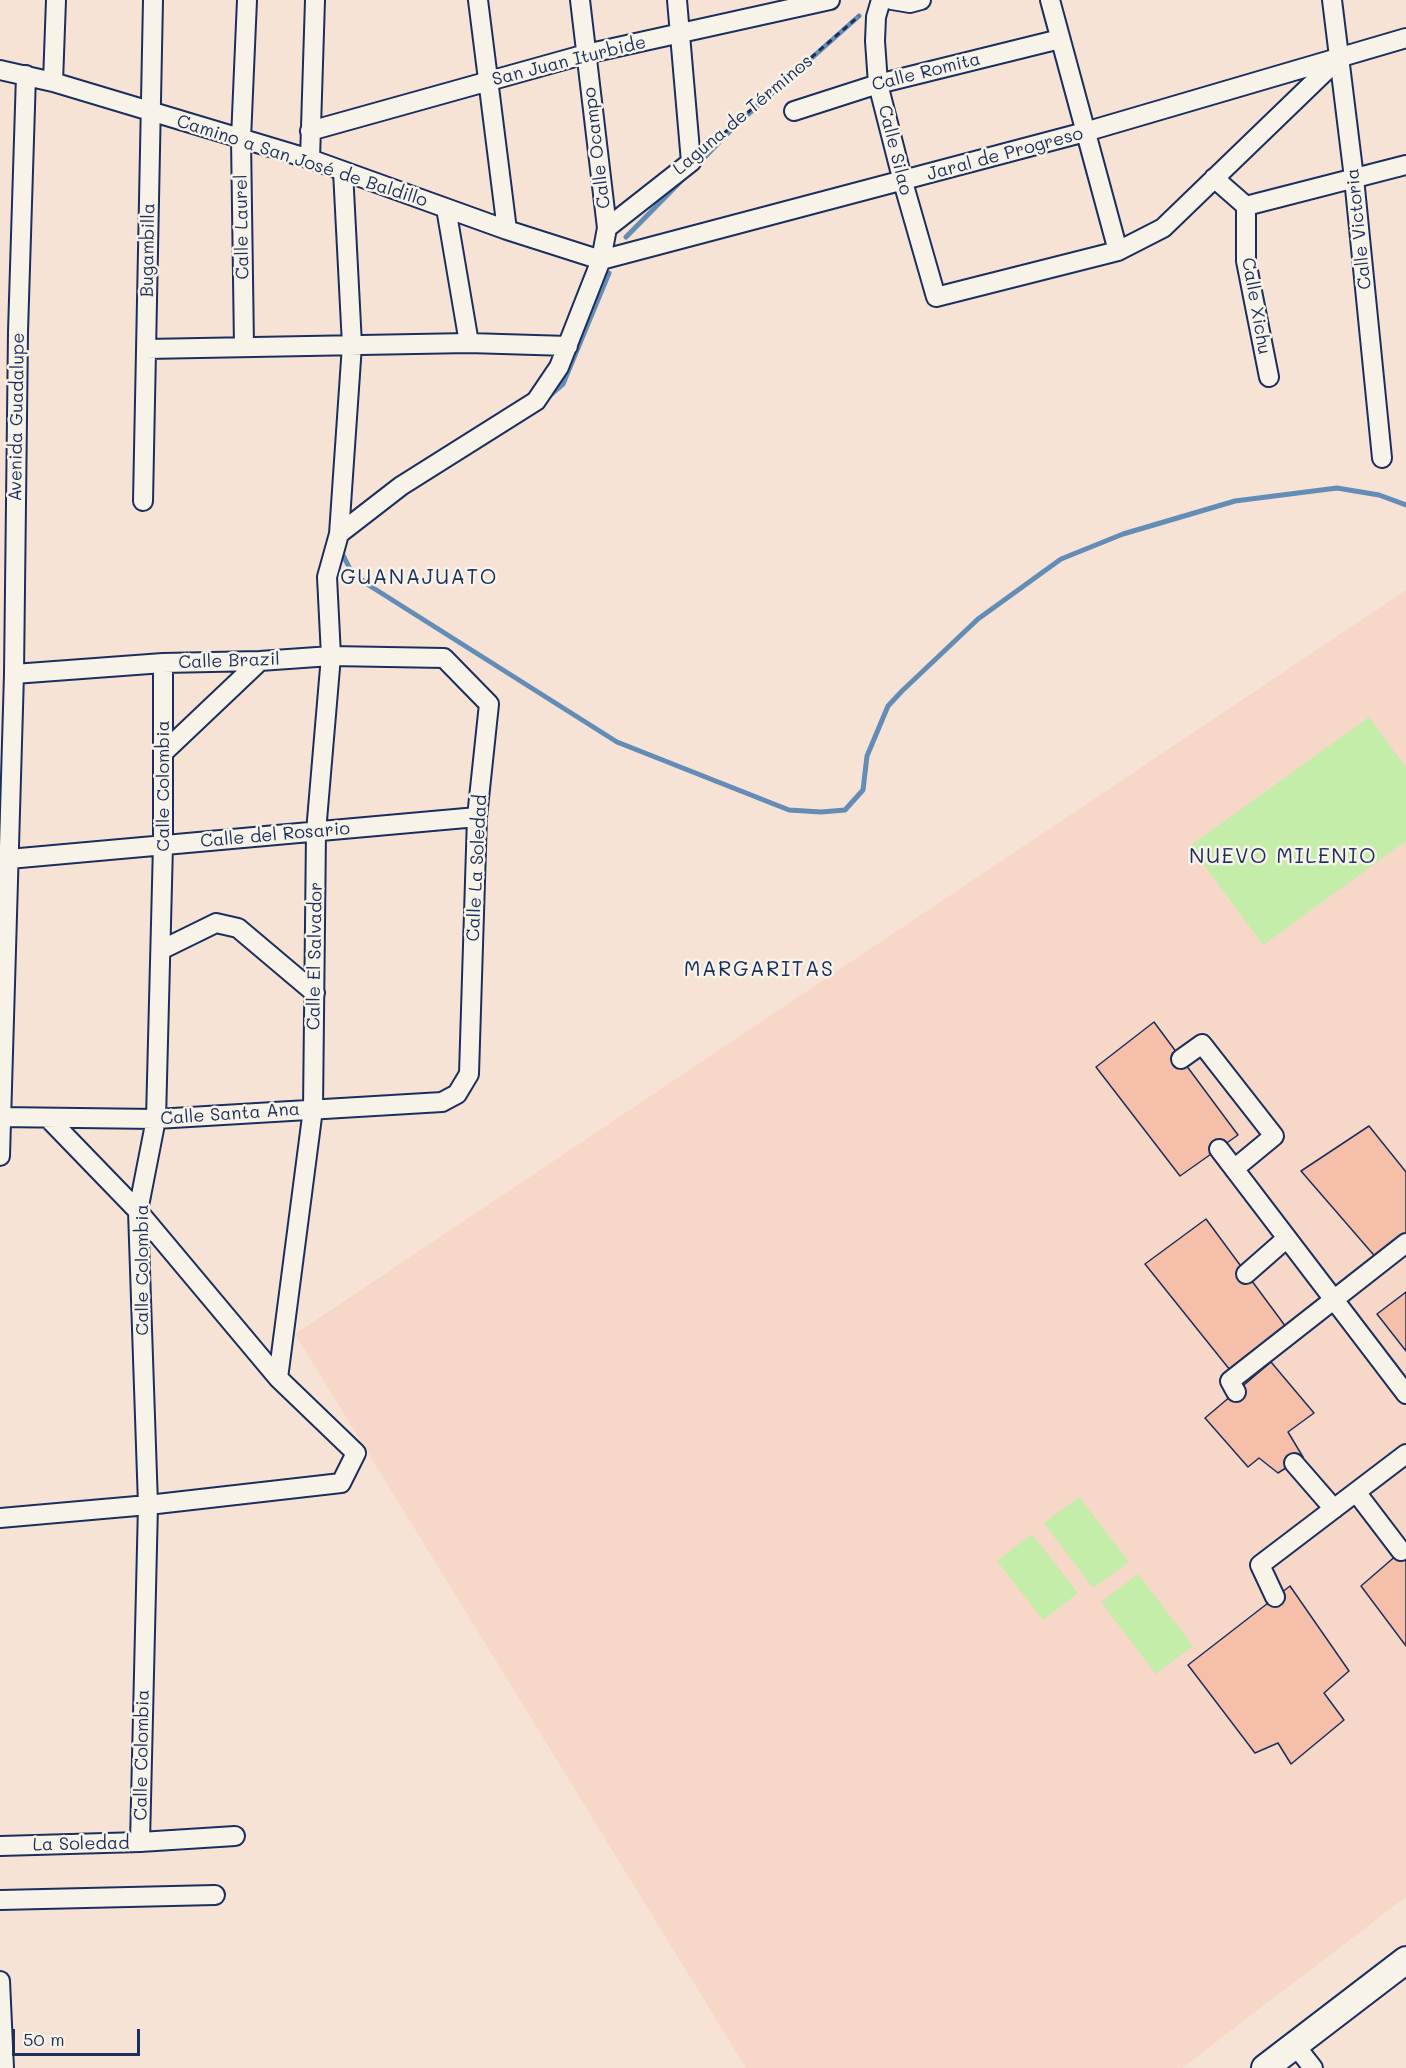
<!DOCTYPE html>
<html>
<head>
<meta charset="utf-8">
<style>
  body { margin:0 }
  #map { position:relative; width:1406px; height:2068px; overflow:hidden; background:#f7e3d5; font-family:Mali,sans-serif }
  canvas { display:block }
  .scale { position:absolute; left:12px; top:2029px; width:128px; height:27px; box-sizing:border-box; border:3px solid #1b2f5e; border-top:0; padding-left:8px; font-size:18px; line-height:21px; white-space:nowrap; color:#1b2f5e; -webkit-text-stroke:4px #f7f3e8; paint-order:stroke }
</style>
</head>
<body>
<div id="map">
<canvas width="1406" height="2068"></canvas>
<div class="scale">50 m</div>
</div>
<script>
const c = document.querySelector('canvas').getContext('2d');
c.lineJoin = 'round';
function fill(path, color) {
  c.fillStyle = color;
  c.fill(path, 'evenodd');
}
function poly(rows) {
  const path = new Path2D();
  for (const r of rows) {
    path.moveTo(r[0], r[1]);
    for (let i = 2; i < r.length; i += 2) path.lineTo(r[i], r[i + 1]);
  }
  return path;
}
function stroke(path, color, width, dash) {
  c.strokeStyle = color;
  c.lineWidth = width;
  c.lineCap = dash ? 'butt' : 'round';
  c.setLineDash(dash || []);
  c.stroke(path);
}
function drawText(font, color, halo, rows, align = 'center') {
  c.font = font + ' Mali,sans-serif';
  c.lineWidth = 5;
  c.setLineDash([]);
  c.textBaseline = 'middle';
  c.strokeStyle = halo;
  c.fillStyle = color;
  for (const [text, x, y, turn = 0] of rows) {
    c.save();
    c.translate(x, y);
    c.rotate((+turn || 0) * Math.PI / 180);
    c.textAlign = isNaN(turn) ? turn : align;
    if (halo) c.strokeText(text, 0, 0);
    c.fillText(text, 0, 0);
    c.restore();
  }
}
fill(poly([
  [1406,590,1406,1897,1182,2068,746,2068,295,1334]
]), '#f7d8c8');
fill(poly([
  [1369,717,1406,768,1406,841,1263,945,1190,846],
  [1079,1497,1129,1562,1093,1588,1044,1523],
  [1032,1534,1078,1593,1043,1620,997,1561],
  [1138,1574,1193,1646,1156,1674,1101,1602]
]), '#c3eda9');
stroke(poly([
  [697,165,735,126,859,16],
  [626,237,686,176],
  [548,397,563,384,609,273],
  [341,551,351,571,367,584,617,742,789,810,821,812,845,810,863,790,867,756,888,706,902,691,978,619,1061,559,1123,534,1235,501,1337,488,1379,495,1406,505]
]), '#638db7', 5);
const building = poly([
  [1154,1022,1238,1135,1180,1176,1096,1067,1154,1022],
  [1369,1126,1406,1172,1406,1238,1379,1261,1301,1171,1369,1126],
  [1206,1219,1286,1327,1230,1370,1145,1264,1206,1219],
  [1406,1292,1406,1351,1377,1314,1406,1292],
  [1271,1362,1314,1413,1288,1432,1303,1457,1278,1473,1259,1458,1248,1467,1205,1418,1271,1362],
  [1406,1547,1406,1646,1361,1586,1406,1547],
  [1290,1586,1349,1671,1324,1693,1344,1720,1291,1764,1278,1743,1255,1753,1188,1665,1290,1586]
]);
fill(building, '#f6bfaa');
stroke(building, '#1b2f5e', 1.5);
const street = poly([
  [478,0,507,230],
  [881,0,876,17,875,41,878,84,903,182,936,297,1118,251,1163,228,1336,61],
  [892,0,910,3,921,0],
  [1050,0,1118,251],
  [1332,0,1354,178,1382,458],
  [0,70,53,82,310,159,507,230,601,260],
  [53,82,56,0],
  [794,111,878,84,1060,39],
  [310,131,586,54,830,0],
  [310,159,315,0],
  [1214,178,1246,206,1246,261,1269,377],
  [1246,206,1406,165],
  [446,208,469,343],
  [607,228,691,162,677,0],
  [601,260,1085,132,1406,38],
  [244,346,241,139,247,0],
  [146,349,469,343,568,346],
  [143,501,153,0],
  [339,534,401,486,536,401,559,367,601,260,607,228,580,0],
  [163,753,260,661],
  [0,858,9,859,477,817],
  [161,950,216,923,238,928,315,993],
  [1181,1059,1202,1044,1274,1136,1234,1169],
  [0,1117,156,1119,442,1102,457,1094,469,1074,477,817,489,704,444,658,331,656,260,661,163,663,14,674],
  [1219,1149,1406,1394],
  [0,1156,14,674,18,332,26,75],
  [1246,1274,1287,1238],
  [278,1378,313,1109,316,832,331,656,327,577,339,534,352,345,343,171],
  [1236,1392,1230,1381,1406,1243],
  [1294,1463,1334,1509],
  [1356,1492,1401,1551],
  [0,1518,148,1505,341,1483,356,1453,278,1378,138,1211,48,1118],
  [1275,1597,1260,1565,1406,1454],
  [140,1842,148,1505,138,1211,156,1119,163,845,163,663],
  [0,1846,140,1842,235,1836],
  [0,1900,215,1895],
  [0,1981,4,2068],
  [1295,2045,1313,2068]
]);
const secondary = poly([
  [1265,2068,1406,1960]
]);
stroke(street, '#1b2f5e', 22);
stroke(secondary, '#1b2f5e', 30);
stroke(poly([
  [708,147,859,16]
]), '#1b2f5e', 3, [6, 4.5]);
stroke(street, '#f7f3e8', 18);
stroke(secondary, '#f7f3e8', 26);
drawText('18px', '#1b2f5e', '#f7f3e8', [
  ["San Juan Iturbide",569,61,-14],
  ["Calle Romita",926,72,-14],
  ["Laguna de Términos",743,115,-40],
  ["Calle Ocampo",597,148,-97],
  ["Calle Silao",895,150,76],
  ["Jaral de Progreso",1005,154,-15],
  ["Camino a San José de Baldillo",302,161,18],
  ["Calle Laurel",242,227,-91],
  ["Calle Victoria",1359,229,-96],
  ["Bugambilla",148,250,-89],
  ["Calle Xichu",1256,306,80],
  ["Avenida Guadalupe",17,417,-89],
  ["Calle Brazil",229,661,-2],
  ["Calle Colombia",163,786,-90],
  ["Calle del Rosario",275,835,-5],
  ["Calle La Soledad",477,868,-87],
  ["Calle El Salvador",315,956,-89],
  ["Calle Santa Ana",230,1114,-4],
  ["Calle Colombia",142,1270,-90],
  ["Calle Colombia",142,1755,-89],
  ["La Soledad",81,1844,-1]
]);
c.letterSpacing = '1.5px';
drawText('21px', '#1b2f5e', '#f7f3e8', [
  ["GUANAJUATO",419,578],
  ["NUEVO MILENIO",1283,857],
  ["MARGARITAS",759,970]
]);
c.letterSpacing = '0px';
</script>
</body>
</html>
